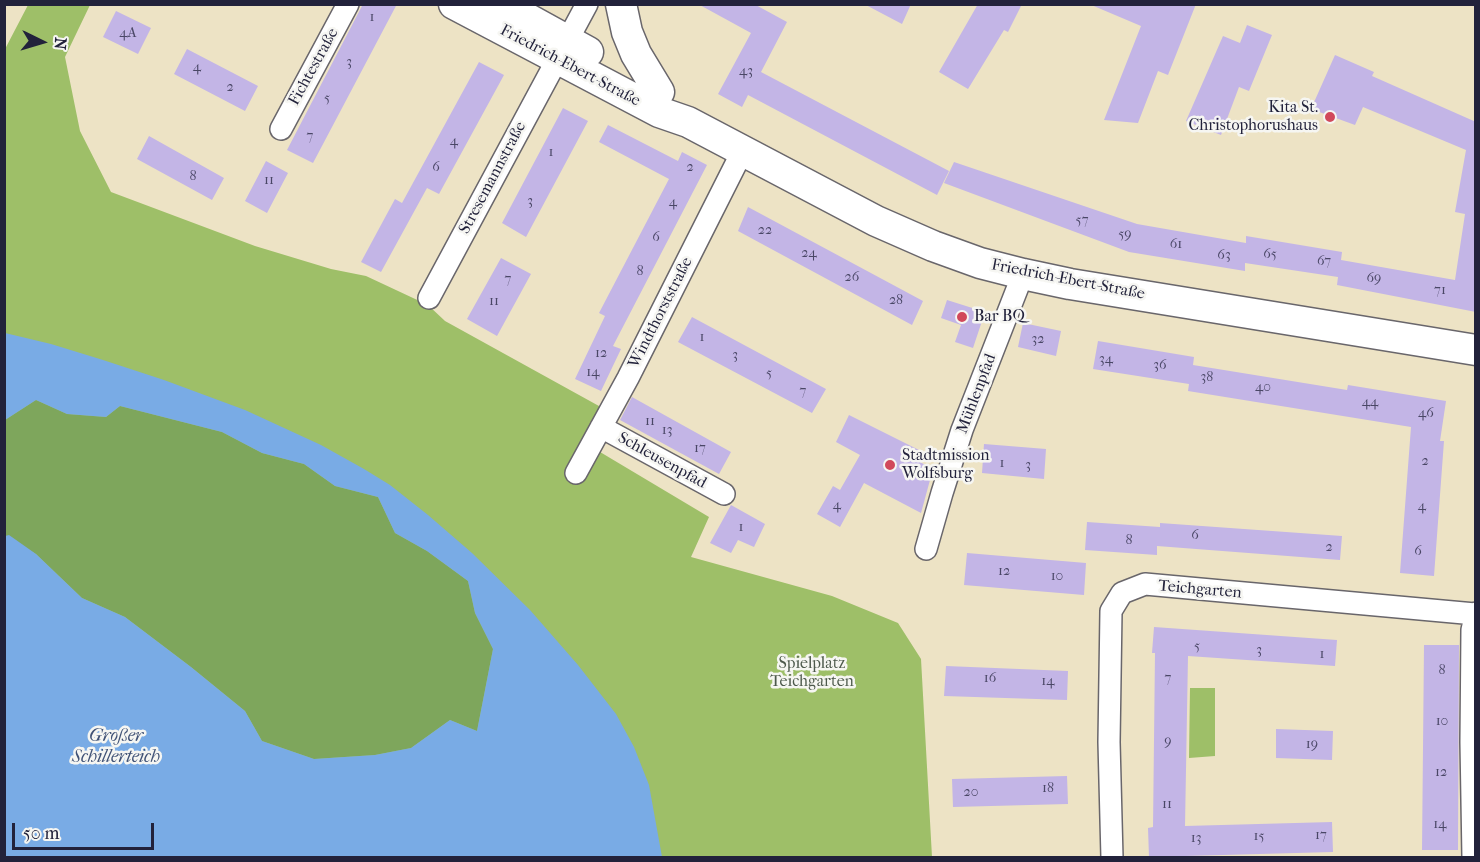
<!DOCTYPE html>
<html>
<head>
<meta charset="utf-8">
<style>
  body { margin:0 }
  #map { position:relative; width:1480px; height:862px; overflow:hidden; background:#ede3c5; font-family:"IM FELL French Canon",serif }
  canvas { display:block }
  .frame { position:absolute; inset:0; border:6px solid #22223b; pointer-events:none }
  .north { position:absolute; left:12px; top:12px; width:60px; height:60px; -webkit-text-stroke:4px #f6f6f2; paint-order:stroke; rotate:95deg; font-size:16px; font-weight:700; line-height:24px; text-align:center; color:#22223b }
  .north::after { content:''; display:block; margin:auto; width:21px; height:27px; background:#22223b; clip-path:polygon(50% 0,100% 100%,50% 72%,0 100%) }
  .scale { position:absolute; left:12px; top:823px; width:142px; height:27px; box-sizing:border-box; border:3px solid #22223b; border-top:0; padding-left:8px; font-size:18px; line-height:21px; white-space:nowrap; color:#22223b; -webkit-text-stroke:4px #f6f6f2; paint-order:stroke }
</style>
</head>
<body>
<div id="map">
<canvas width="1480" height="862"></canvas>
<div class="frame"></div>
<div class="north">N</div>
<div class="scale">50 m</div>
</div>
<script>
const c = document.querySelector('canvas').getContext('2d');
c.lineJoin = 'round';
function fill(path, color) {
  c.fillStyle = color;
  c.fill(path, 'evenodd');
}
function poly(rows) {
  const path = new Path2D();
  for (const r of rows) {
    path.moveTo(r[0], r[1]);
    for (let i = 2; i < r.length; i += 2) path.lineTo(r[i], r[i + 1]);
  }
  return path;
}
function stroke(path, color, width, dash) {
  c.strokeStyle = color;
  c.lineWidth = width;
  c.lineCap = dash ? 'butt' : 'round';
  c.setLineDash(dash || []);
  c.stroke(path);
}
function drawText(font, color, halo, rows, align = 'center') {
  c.font = font + ' "IM FELL French Canon",serif';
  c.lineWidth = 5;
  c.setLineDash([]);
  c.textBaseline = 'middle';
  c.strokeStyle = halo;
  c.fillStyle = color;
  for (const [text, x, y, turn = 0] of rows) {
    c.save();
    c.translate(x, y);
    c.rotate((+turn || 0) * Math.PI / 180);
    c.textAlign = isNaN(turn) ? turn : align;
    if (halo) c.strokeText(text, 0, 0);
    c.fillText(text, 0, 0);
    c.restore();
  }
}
fill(poly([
  [28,5,90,5,65,57,80,131,111,192,255,246,331,269,366,276,428,305,445,321,608,411,590,446,709,517,691,557,832,596,898,623,921,659,932,857,5,857,4,51],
  [1190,688,1215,688,1215,756,1189,758]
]), '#9ebf68');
fill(poly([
  [36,400,67,414,106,417,120,406,222,432,262,453,304,464,335,486,378,497,395,533,427,551,468,581,475,613,493,649,477,731,450,720,411,748,375,755,314,759,262,741,245,711,191,667,125,617,82,598,36,554,5,536,5,420]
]), '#7ea65c');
fill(poly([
  [5,333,51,344,103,360,164,380,245,410,321,445,364,469,390,485,428,515,472,553,530,610,578,665,616,714,634,747,649,785,662,857,5,857,5,536,9,535,36,554,82,598,125,617,191,667,245,711,262,741,314,759,375,755,411,748,450,720,477,731,493,649,475,613,468,581,427,551,395,533,378,497,335,486,304,464,262,453,222,432,120,406,106,417,67,414,36,400,5,420]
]), '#79abe5');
fill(poly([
  [363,4,397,4,313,163,287,150],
  [698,4,754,4,787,22,761,72,949,171,937,195,748,95,742,107,718,94,751,33],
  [864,4,911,4,902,24],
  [978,4,1022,4,1008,32,1004,30,968,89,939,72],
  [1089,4,1196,4,1168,75,1158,71,1138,123,1104,120,1141,26],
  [116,11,151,28,138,54,103,37],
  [1247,25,1272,35,1249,91,1239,87,1221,135,1186,121,1223,36,1240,43],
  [187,49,258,86,245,111,174,74],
  [1335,55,1374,72,1372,76,1476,122,1476,312,1337,285,1338,277,1245,263,1245,271,1129,252,944,183,954,162,1137,224,1246,243,1246,236,1342,252,1341,260,1455,280,1465,214,1455,212,1466,150,1363,107,1355,125,1311,109],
  [479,62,504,75,439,194,427,188,381,272,361,262,395,199,402,203],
  [563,108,588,121,526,237,502,223],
  [608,125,678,161,682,152,707,165,613,346,621,349,601,391,575,379,605,316,599,313,669,179,599,142],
  [149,136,224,178,212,200,137,159],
  [266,161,288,173,267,213,245,201],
  [748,207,923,301,912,325,738,231],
  [501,258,531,274,497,336,467,319],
  [947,300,985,312,973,348,955,342,961,325,941,318],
  [692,317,826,389,812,413,678,342],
  [1023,323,1061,331,1056,356,1018,347],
  [1098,341,1194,357,1193,365,1347,390,1348,385,1446,401,1440,441,1444,441,1434,576,1400,573,1411,427,1188,391,1189,384,1093,369],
  [632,397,731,452,719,474,620,420],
  [849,415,923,452,918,461,933,469,921,513,864,483,840,527,817,514,833,486,840,490,860,455,836,442],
  [984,444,1046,449,1044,479,982,473],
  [731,505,765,524,754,547,738,540,731,553,710,543],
  [1087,522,1160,527,1160,523,1342,536,1340,560,1157,546,1157,555,1085,550],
  [967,553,1086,563,1084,595,964,585],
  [1154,627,1337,640,1335,666,1188,656,1185,826,1332,822,1333,852,1149,857,1148,828,1153,827,1155,653,1152,653],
  [1424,645,1459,645,1458,850,1422,850],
  [946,666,1068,671,1067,700,944,696],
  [1276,729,1333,731,1332,760,1276,758],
  [1067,776,1068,804,953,807,952,779]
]), '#c3b5e6');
const street = poly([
  [281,129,348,4],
  [429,298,587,4],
  [601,427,724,494],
  [576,473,628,378,742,152],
  [926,549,942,493,962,430,1023,274],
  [1112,858,1109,742,1111,611,1122,593,1145,584,1475,614],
  [1473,858,1471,742,1472,630,1476,613]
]);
const secondary = poly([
  [454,4,659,112,688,122,876,221,933,246,980,263,1023,274,1070,284,1476,350],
  [501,4,588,52],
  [621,4,627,32,636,54,659,92]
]);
stroke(street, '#69666b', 24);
stroke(secondary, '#69666b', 33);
stroke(street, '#fff', 21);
stroke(secondary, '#fff', 30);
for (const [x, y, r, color] of [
  [1330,117,6,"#d1495b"],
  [962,317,6,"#d1495b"],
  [890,465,6,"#d1495b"]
]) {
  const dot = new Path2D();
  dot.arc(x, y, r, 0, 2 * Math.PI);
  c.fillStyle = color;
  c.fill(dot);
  stroke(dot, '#f6f6f2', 2);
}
drawText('14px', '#4a4766', null, [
  ["1",372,18],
  ["4A",128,34],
  ["3",349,63],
  ["4",197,68],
  ["43",746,72],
  ["2",230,88],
  ["5",327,99],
  ["7",310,137],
  ["4",454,142],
  ["1",551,153],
  ["6",436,168],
  ["2",690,168],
  ["8",193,177],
  ["11",269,181],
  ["3",530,202],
  ["4",673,203],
  ["57",1082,221],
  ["22",765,231],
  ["59",1125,235],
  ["6",656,238],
  ["61",1176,245],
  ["24",809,254],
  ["65",1270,255],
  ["63",1224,256],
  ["67",1324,262],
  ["8",640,272],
  ["26",852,278],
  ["69",1374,279],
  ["7",508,280],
  ["71",1440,291],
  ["28",896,301],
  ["11",494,302],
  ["1",702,338],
  ["32",1038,340],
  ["12",601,354],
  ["3",735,356],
  ["34",1106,360],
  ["36",1160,366],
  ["14",593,373],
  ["5",769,374],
  ["38",1207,378],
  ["40",1263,388],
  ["7",803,392],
  ["44",1370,403],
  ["46",1426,414],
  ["11",650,422],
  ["13",667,431],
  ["17",700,449],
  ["2",1425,462],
  ["1",1002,464],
  ["3",1028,466],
  ["4",837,506],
  ["4",1422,507],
  ["1",741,528],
  ["6",1195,536],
  ["8",1129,541],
  ["2",1329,548],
  ["6",1418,552],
  ["12",1004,572],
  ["10",1057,577],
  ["5",1197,647],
  ["3",1259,651],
  ["1",1322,655],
  ["8",1442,671],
  ["16",990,679],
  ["7",1168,679],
  ["14",1048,682],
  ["10",1442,722],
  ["9",1168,742],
  ["19",1312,745],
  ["12",1441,773],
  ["18",1048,789],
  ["20",971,793],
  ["11",1167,805],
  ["14",1440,825],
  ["17",1321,836],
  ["15",1259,837],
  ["13",1196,839]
]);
drawText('16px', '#22223b', '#f6f6f2', [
  ["Friedrich-Ebert-Straße",570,66,28],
  ["Fichtestraße",314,67,-61],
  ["Stresemannstraße",493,178,-62],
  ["Friedrich-Ebert-Straße",1068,280,11],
  ["Windthorststraße",661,313,-63],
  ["Mühlenpfad",977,394,-69],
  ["Schleusenpfad",662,461,29],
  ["Teichgarten",1200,590,5]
]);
drawText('16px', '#22223b', '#f6f6f2', [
  ["Kita St.",1318,108,"right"],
  ["Christophorushaus",1318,126,"right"],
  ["Bar BQ",974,317],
  ["Stadtmission",902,456],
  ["Wolfsburg",902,474]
], 'left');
drawText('16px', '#4d594b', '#f6f6f2', [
  ["Spielplatz",812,664],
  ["Teichgarten",812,682]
]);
drawText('italic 18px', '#405276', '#f6f6f2', [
  ["Großer",116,737],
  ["Schillerteich",116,758]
]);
</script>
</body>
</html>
